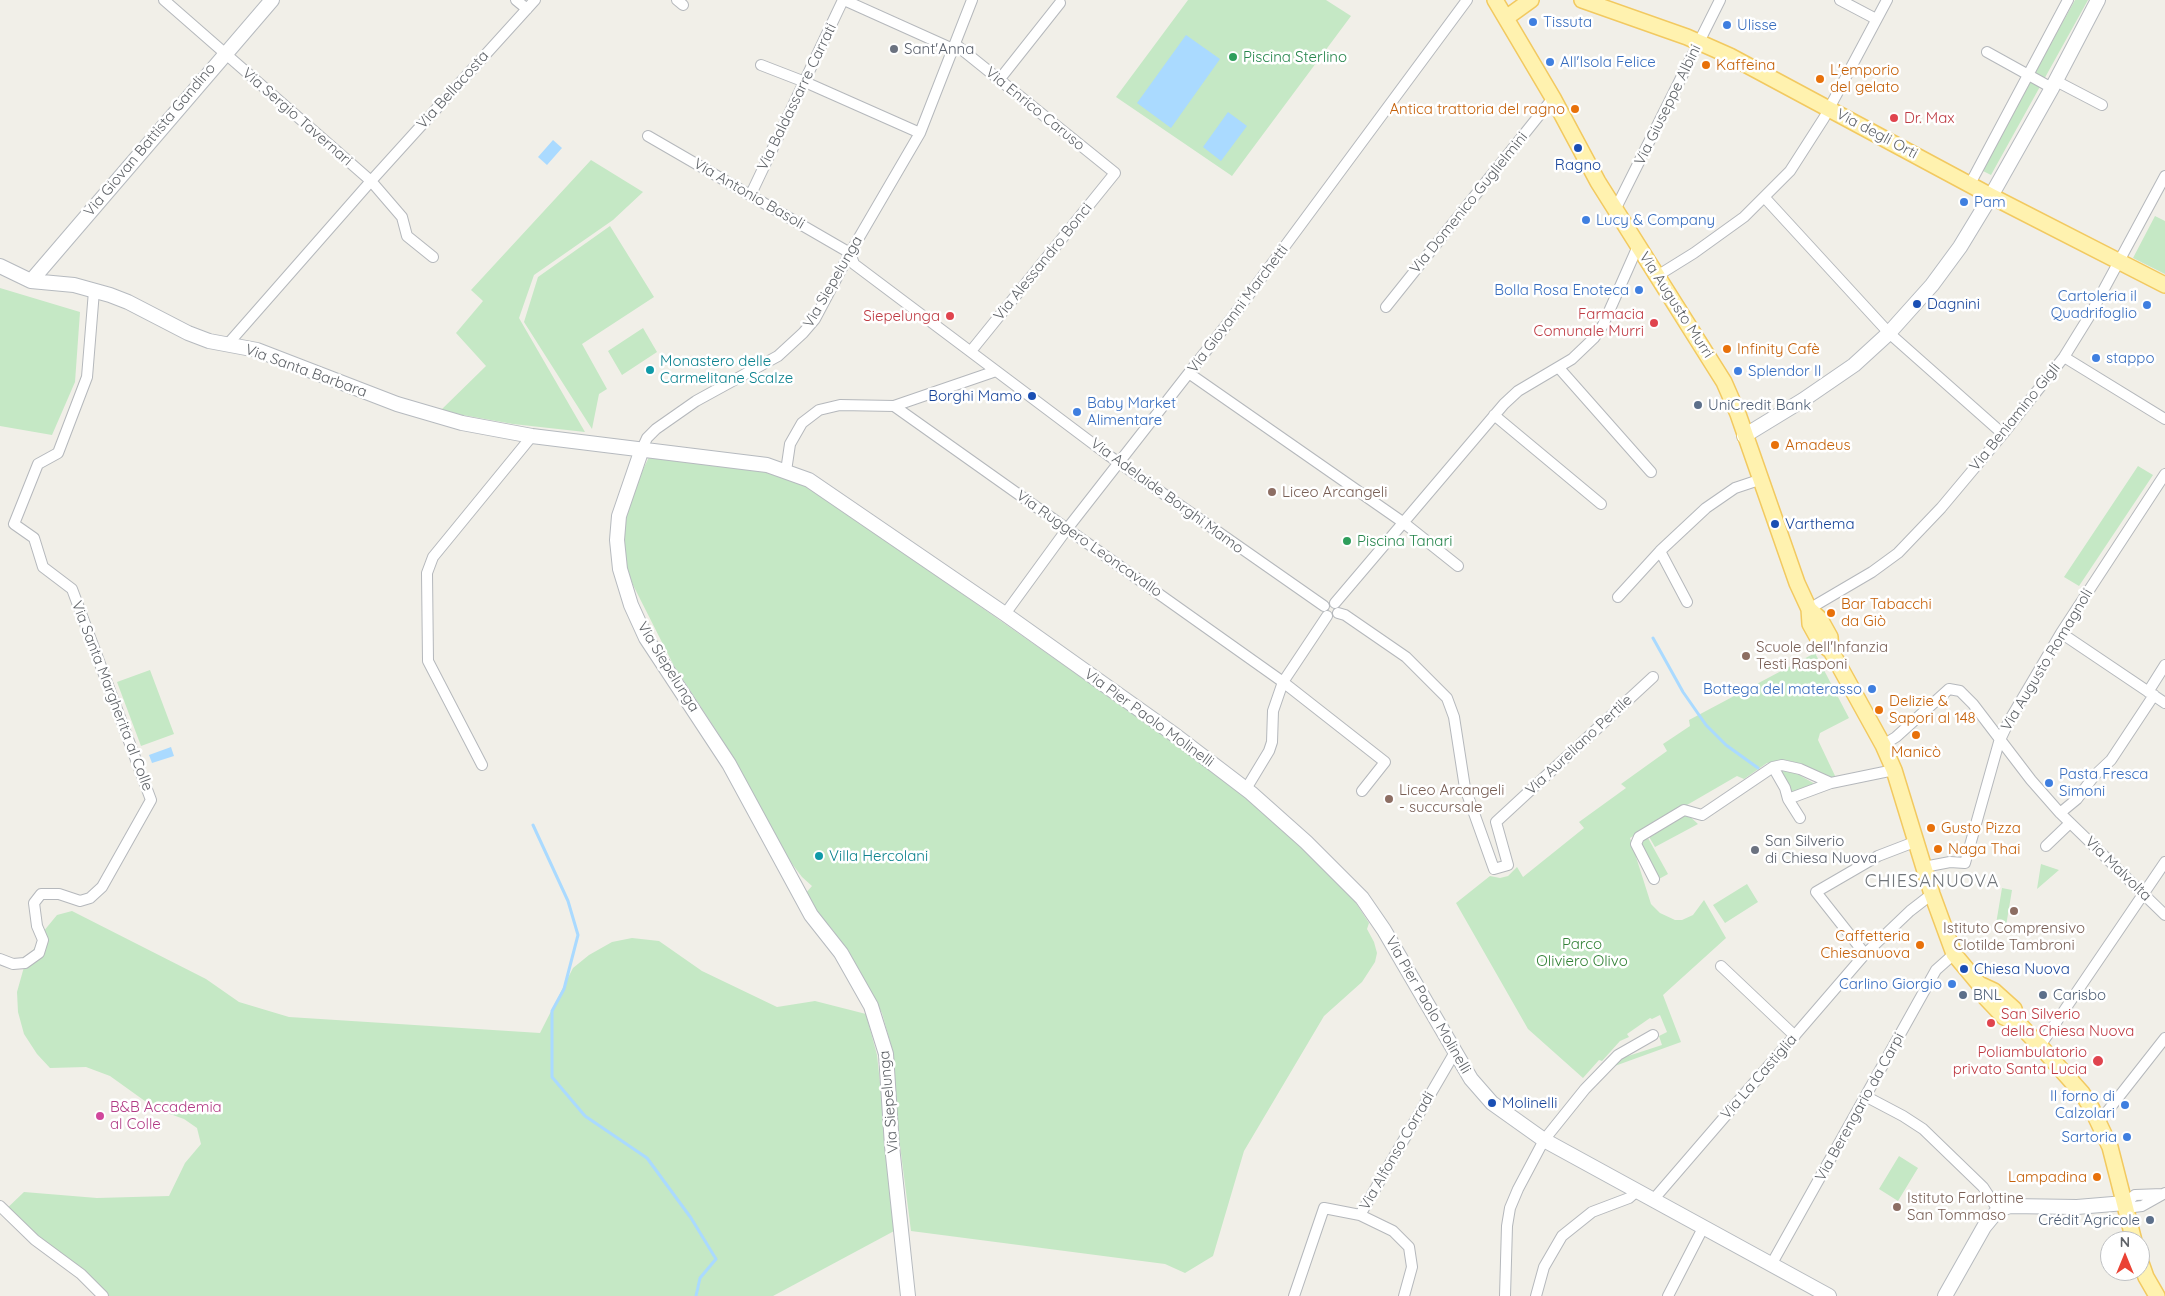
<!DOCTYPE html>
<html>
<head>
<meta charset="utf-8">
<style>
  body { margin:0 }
  #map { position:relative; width:2165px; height:1296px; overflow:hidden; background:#f1efe8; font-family:Quicksand,sans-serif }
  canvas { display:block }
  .north { position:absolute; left:2100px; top:1231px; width:50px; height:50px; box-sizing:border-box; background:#fff; border:1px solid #bfc1c3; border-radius:50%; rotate:0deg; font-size:14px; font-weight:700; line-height:20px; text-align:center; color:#5f6368 }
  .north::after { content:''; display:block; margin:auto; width:18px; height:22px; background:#ea4335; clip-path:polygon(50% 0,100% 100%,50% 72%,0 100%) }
</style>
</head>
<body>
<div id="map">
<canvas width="2165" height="1296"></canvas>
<div class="north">N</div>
</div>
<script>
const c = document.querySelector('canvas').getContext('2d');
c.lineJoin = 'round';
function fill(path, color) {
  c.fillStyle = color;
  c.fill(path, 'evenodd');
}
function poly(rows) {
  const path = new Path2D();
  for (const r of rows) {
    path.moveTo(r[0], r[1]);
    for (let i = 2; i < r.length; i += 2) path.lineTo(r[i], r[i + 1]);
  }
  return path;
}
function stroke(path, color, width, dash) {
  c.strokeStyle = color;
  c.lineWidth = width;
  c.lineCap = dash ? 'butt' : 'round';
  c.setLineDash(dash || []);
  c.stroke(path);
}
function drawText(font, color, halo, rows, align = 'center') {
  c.font = font + ' Quicksand,sans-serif';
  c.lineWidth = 5;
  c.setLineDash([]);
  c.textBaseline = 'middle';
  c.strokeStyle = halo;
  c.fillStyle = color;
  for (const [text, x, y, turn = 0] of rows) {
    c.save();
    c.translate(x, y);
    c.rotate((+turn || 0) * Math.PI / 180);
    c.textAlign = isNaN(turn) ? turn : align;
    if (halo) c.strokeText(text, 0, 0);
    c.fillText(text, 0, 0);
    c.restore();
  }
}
fill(poly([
  [1188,0,1326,0,1351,16,1232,176,1116,97],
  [2075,0,2088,0,1991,175,1981,170],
  [591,160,643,192,613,220,534,275,519,318,585,432,513,424,440,411,486,366,456,333,483,301,471,290],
  [2155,216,2165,221,2165,274,2133,258],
  [610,226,654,297,582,344,607,389,599,394,592,429,524,322,538,277],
  [0,288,80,312,75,382,52,435,0,426],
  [643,328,657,352,622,375,608,351],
  [649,457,767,471,810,487,1236,786,1324,863,1354,900,1369,923,1367,929,1374,942,1377,953,1375,962,1362,982,1324,1016,1244,1151,1213,1256,1185,1273,1165,1264,911,1231,898,1130,892,1049,882,1013,833,930,820,917,805,894,812,886,802,877,767,831,718,733,674,666,633,585,621,552,622,527,633,490],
  [2138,466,2153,475,2079,586,2064,577],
  [1815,653,1849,718,1820,733,1818,740,1837,780,1830,781,1801,764,1786,760,1767,763,1744,779,1737,776,1630,838,1651,904,1660,913,1675,920,1682,920,1693,915,1704,900,1726,938,1663,995,1681,1042,1612,1067,1619,1059,1662,1045,1659,1036,1667,1032,1660,1015,1652,1019,1650,1018,1627,1034,1629,1037,1620,1041,1602,1061,1599,1060,1583,1078,1528,1029,1456,903,1490,876,1500,878,1508,876,1517,867,1523,877,1584,828,1579,822,1626,788,1621,784,1667,751,1663,744,1690,726,1689,720],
  [150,670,174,734,141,746,117,682],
  [1779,768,1790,770,1817,785,1793,794,1785,783],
  [1686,813,1698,824,1655,847,1648,835],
  [1648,838,1668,874,1659,879,1639,843],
  [2041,864,2059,870,2037,889],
  [1747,884,1758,902,1725,923,1713,905],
  [2002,888,2012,890,2006,926,1996,924],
  [72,911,206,979,239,1002,289,1017,540,1033,573,968,589,955,612,942,632,938,659,941,702,971,777,1007,815,1001,866,1014,877,1055,896,1230,773,1296,103,1296,1,1214,24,1192,97,1198,169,1196,185,1163,201,1144,197,1128,184,1119,156,1109,110,1076,86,1067,50,1068,37,1054,24,1034,18,1012,17,992,24,967,43,932,57,915],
  [1899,1156,1918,1168,1898,1201,1879,1189]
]), '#c5e8c5');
fill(poly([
  [1186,35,1220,59,1171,128,1137,103],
  [1228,112,1247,126,1221,161,1203,147],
  [553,140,562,148,547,165,538,157],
  [171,747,174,756,152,763,149,755]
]), '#aadaff');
stroke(poly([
  [1653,638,1683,692,1706,725,1726,745,1758,768],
  [533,825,568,901,578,935,564,989,552,1011,552,1077,585,1116,647,1158,691,1218,716,1259,700,1278,696,1296]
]), '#aadaff', 3);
const street = poly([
  [164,0,371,181,402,217,407,236,433,257],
  [516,0,527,9],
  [677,0,683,5],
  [844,0,953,49],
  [1840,0,1876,19],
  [955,44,1115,173,971,351],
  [1987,52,2052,88],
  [761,65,805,82,920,133],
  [999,80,1060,3],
  [2056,81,2102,105],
  [648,136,850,253],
  [1970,184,2068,0],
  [751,194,843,0],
  [1765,198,1889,333,2003,434],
  [1615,210,1720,0],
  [850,253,854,264,1108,455,1324,606],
  [1657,276,1694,253,1744,217,1790,171,1824,118,1887,0],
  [1386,307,1553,98],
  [227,345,371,181,535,0],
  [2064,357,2165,419],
  [1559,368,1651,472],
  [1190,374,1404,523,1458,566],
  [894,406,1283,682,1385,762,1362,791],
  [1494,415,1601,504],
  [642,449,647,438,656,429,696,401,778,356,803,333,815,319,850,253,920,133,972,0],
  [786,471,790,444,802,423,819,410,840,405,894,406,996,371],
  [1660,551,1687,602],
  [1618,597,1660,551,1706,508,1735,488,1759,480],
  [1335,603,1504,404,1518,391,1572,359,1594,338,1603,325,1638,246],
  [1809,609,1872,572,1898,553,1941,508,2003,434,2064,357,2090,315,2165,176],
  [1338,613,1345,615,1406,657,1447,698,1454,717,1465,788,1494,869,1508,865,1496,822,1653,677],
  [1005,614,1067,529,1231,319,1467,0],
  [2061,633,2165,703],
  [2148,692,2165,665],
  [1883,745,1896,737,1949,689,1960,691,1973,704,2031,780,2060,813,2165,915],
  [482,765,428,661,427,573,433,557,532,436],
  [1773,767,1785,788,1788,799,1831,783],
  [1246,789,1269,751,1272,742,1273,711,1283,682,1327,616],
  [1788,799,1800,818],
  [2060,813,2077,799,2094,776,2111,760,2154,695],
  [2046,846,2070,823],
  [1924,867,1950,862,1965,863,1999,742,2009,721,2061,633,2165,474],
  [1654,879,1636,844,1639,837,1684,810,1702,815,1773,767,1782,765,1800,769,1831,783,1894,770],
  [1865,954,1816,892,1878,856,1917,841],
  [0,959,13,964,25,963,39,953,43,940,37,926,34,903,41,894,59,894,80,901,90,898,102,887,151,800,72,589,43,567,34,538,14,524,38,464,58,453,87,377,94,291],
  [1721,966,1795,1036],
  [2040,1046,2165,862],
  [1867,1097,1903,1116,1923,1129,1983,1187,1998,1210],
  [2099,1122,2165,1038],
  [2163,1194,2135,1195,2125,1203,2134,1207,2142,1206,2165,1193],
  [1653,1200,1865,954,1910,911,1932,894],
  [0,1206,35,1240,81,1274,103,1296],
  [1360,1215,1393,1231,1409,1247,1412,1267,1404,1296],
  [1771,1265,1936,970,1954,954],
  [1294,1296,1324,1208,1360,1215,1455,1052],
  [1505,1296,1507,1226,1510,1208,1518,1189,1544,1140,1585,1089,1618,1055,1653,1035],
  [1536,1296,1544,1267,1562,1236,1592,1212,1629,1198,1637,1191],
  [1668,1296,1703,1228]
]);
const secondary = poly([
  [0,266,31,281,74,285,110,295,128,302,188,333,209,341,257,350,397,404,462,423,532,436,767,465,809,480,1005,614,1175,735,1251,793,1306,842,1362,898,1384,930,1471,1079,1492,1103,1544,1140,1829,1296],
  [31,281,272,0],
  [1744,436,1803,400,1854,365,1889,333,1932,285,1960,247,1991,196,2052,88,2098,0],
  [642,449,619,516,617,540,620,569,631,605,646,638,729,764,811,915,841,953,871,1006,886,1054,892,1146,908,1296],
  [1945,1296,1984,1227,1998,1210,2010,1206,2077,1207,2125,1203]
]);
const primary = poly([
  [1495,0,1553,98,1598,182,1724,382,1738,414,1797,583,1809,609,1820,619,1830,637,1831,651],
  [1582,0,1687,37,1730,56,1991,196,2165,285],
  [1506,18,1531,0],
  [1809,609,1810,624,1820,642,1831,651,1883,745,1894,770,1932,894,1954,954,1979,984,1986,998,2004,1017,2018,1023,2040,1046,2082,1093,2092,1109,2110,1147,2134,1241],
  [1979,984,1994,991,2014,1009,2018,1023],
  [2140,1260,2146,1277,2157,1296]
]);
stroke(street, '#b5b8bc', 12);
stroke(secondary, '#b6babf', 16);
stroke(primary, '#f2c960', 18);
stroke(street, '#fff', 10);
stroke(secondary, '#fff', 14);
stroke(primary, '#fff2af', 15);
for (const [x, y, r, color] of [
  [1533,22,5,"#3f7fe0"],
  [1727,25,5,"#3f7fe0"],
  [894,49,5,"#6b7280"],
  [1233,57,5,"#2e9e5b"],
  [1550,62,5,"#3f7fe0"],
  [1706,65,5,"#e8710a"],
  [1820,79,5,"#e8710a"],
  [1575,109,5,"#e8710a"],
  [1894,118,5,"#e0444e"],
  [1578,148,5,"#1a4fb4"],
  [1964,202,5,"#3f7fe0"],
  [1586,220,5,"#3f7fe0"],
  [1639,290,5,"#3f7fe0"],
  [1917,304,5,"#1a4fb4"],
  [2147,305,5,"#3f7fe0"],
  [950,316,5,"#e0444e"],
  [1654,323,5,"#e0444e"],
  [1727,349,5,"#e8710a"],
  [2096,358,5,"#3f7fe0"],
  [650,370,5,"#0f9aa8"],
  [1738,371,5,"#3f7fe0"],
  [1032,396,5,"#1a4fb4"],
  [1698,405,5,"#5c6f8a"],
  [1077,412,5,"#3f7fe0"],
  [1775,445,5,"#e8710a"],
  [1272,492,5,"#8d6e63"],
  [1775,524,5,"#1a4fb4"],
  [1347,541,5,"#2e9e5b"],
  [1831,613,5,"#e8710a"],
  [1746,656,5,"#8d6e63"],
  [1872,689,5,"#3f7fe0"],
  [1879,710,5,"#e8710a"],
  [1916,735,5,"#e8710a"],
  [2049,783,5,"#3f7fe0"],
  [1389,799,5,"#8d6e63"],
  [1931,828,5,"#e8710a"],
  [1938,849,5,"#e8710a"],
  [1755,850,5,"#6b7280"],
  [819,856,5,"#0f9aa8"],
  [2014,911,5,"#8d6e63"],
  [1920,945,5,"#e8710a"],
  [1964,969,5,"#1a4fb4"],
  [1952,984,5,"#3f7fe0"],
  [1963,995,5,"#5c6f8a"],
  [2043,995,5,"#5c6f8a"],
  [1991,1023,5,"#e0444e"],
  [2098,1061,6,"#e0444e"],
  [1492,1103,5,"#1a4fb4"],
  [2125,1105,5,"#3f7fe0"],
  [100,1116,5,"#d1479c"],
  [2127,1137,5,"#3f7fe0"],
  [2097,1177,5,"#e8710a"],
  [1897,1207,5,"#8d6e63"],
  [2150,1220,5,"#5c6f8a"]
]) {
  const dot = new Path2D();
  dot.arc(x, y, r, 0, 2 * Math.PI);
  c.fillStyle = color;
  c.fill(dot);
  stroke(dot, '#fff', 2);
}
drawText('15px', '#366cbe', '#fff', [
  ["Tissuta",1543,22],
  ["Ulisse",1737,25],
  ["All'Isola Felice",1560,62],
  ["Pam",1974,202],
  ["Lucy & Company",1596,220],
  ["Bolla Rosa Enoteca",1629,290,"right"],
  ["Cartoleria il",2137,296,"right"],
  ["Quadrifoglio",2137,313,"right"],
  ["stappo",2106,358],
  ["Splendor II",1748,371],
  ["Baby Market",1087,403],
  ["Alimentare",1087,420],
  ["Bottega del materasso",1862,689,"right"],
  ["Pasta Fresca",2059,774],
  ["Simoni",2059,791],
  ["Carlino Giorgio",1942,984,"right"],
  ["Il forno di",2115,1096,"right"],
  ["Calzolari",2115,1113,"right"],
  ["Sartoria",2117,1137,"right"]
], 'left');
drawText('15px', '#5b616d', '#fff', [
  ["Sant'Anna",904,49],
  ["San Silverio",1765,841],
  ["di Chiesa Nuova",1765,858]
], 'left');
drawText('15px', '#27864d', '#fff', [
  ["Piscina Sterlino",1243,57],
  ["Piscina Tanari",1357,541]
], 'left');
drawText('15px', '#c56008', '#fff', [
  ["Kaffeina",1716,65],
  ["L'emporio",1830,70],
  ["del gelato",1830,87],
  ["Antica trattoria del ragno",1565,109,"right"],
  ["Infinity Cafè",1737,349],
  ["Amadeus",1785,445],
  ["Bar Tabacchi",1841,604],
  ["da Giò",1841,621],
  ["Delizie &",1889,701],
  ["Sapori al 148",1889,718],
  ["Manicò",1916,752,"center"],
  ["Gusto Pizza",1941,828],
  ["Naga Thai",1948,849],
  ["Caffetteria",1910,936,"right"],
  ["Chiesanuova",1910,953,"right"],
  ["Lampadina",2087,1177,"right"]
], 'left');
drawText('15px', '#5f6368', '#fff', [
  ["Via Bellacosta",453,90,-48],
  ["Via Baldassarre Carrati",797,97,-64],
  ["Via Giuseppe Albini",1668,105,-64],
  ["Via Enrico Caruso",1035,109,39],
  ["Via Sergio Tavernari",297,117,41],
  ["Via degli Orti",1877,134,28],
  ["Via Giovan Battista Gandino",150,140,-50],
  ["Via Antonio Basoli",749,194,30],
  ["Via Domenico Guglielmini",1469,203,-51],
  ["Via Alessandro Bonci",1043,262,-51],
  ["Via Siepelunga",833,282,-60],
  ["Via Augusto Murri",1676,305,57],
  ["Via Giovanni Marchetti",1238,309,-53],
  ["Via Santa Barbara",306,371,20],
  ["Via Beniamino Gigli",2015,417,-51],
  ["Via Adelaide Borghi Mamo",1167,496,36],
  ["Via Ruggero Leoncavallo",1089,544,35],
  ["Via Augusto Romagnoli",2047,660,-59],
  ["Via Siepelunga",668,667,58],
  ["Via Santa Margherita al Colle",112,696,69],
  ["Via Pier Paolo Molinelli",1149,718,36],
  ["Via Aureliano Pertile",1579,745,-43],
  ["Via Malvolta",2118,869,44],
  ["Via Pier Paolo Molinelli",1428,1005,60],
  ["Via La Castiglia",1759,1077,-49],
  ["Via Siepelunga",889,1102,-95],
  ["Via Berengario da Carpi",1860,1107,-61],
  ["Via Alfonso Corradi",1397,1151,-60]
]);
drawText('15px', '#be3a42', '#fff', [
  ["Dr. Max",1904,118,"left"],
  ["Farmacia",1644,314],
  ["Comunale Murri",1644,331],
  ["Siepelunga",940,316],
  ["San Silverio",2001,1014,"left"],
  ["della Chiesa Nuova",2001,1031,"left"],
  ["Poliambulatorio",2087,1052],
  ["privato Santa Lucia",2087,1069]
], 'right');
drawText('15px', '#164399', '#fff', [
  ["Ragno",1578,165,"center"],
  ["Dagnini",1927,304],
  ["Borghi Mamo",1022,396,"right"],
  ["Varthema",1785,524],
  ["Chiesa Nuova",1974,969],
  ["Molinelli",1502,1103]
], 'left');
drawText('15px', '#0d838f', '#fff', [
  ["Monastero delle",660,361],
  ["Carmelitane Scalze",660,378],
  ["Villa Hercolani",829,856]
], 'left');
drawText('15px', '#4e5e75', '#fff', [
  ["UniCredit Bank",1708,405],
  ["BNL",1973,995],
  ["Carisbo",2053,995],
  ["Crédit Agricole",2140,1220,"right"]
], 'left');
drawText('15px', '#785e54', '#fff', [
  ["Liceo Arcangeli",1282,492],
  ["Scuole dell'Infanzia",1756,647],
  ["Testi Rasponi",1756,664],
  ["Liceo Arcangeli",1399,790],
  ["- succursale",1399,807],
  ["Istituto Comprensivo",2014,928,"center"],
  ["Clotilde Tambroni",2014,945,"center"],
  ["Istituto Farlottine",1907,1198],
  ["San Tommaso",1907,1215]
], 'left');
drawText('15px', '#348238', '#fff', [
  ["Parco",1582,944],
  ["Oliviero Olivo",1582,961]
]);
drawText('15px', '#b23c85', '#fff', [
  ["B&B Accademia",110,1107],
  ["al Colle",110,1124]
], 'left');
c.letterSpacing = '1px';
drawText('18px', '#70757a', '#fff', [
  ["CHIESANUOVA",1932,882]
]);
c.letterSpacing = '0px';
</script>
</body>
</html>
